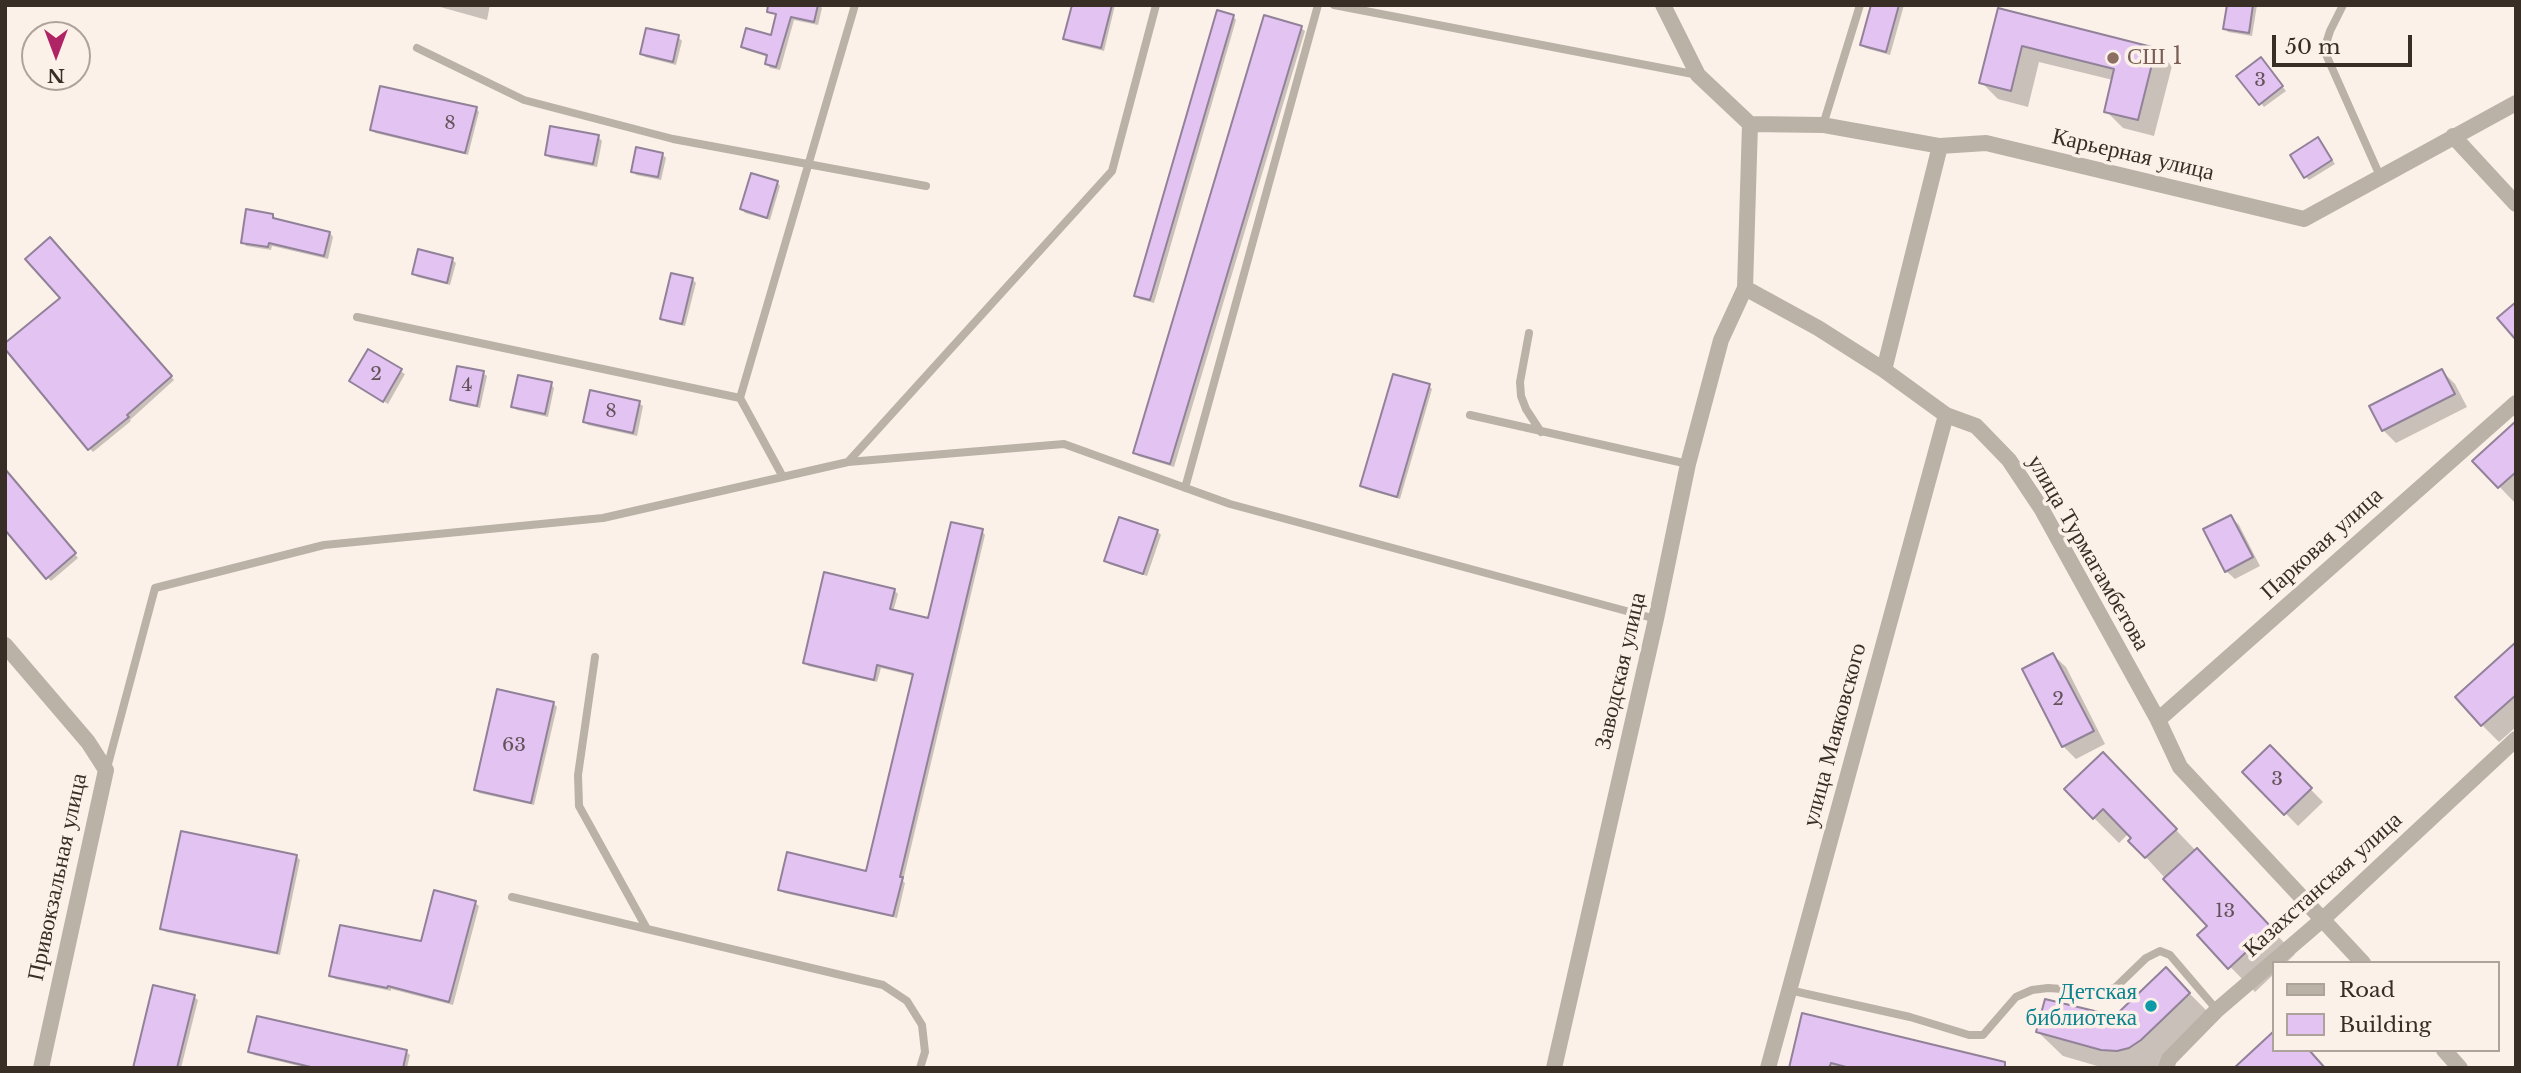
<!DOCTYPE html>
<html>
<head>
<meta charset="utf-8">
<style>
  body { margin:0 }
  #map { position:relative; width:2521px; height:1073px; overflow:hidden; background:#fcf1e9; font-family:"Libre Baskerville",serif }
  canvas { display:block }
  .frame { position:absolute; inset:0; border:7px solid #382e26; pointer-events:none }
  .legend { position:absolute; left:2272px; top:961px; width:228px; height:91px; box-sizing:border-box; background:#fcf1e9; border:2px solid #aea39b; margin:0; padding:9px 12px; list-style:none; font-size:21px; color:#382e26 }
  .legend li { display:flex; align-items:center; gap:14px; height:35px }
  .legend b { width:35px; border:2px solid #aea39b }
  .north { position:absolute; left:21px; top:21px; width:70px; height:70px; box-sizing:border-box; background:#fcf1e9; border:2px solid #aea39b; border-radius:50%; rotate:180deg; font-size:19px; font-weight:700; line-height:28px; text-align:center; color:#382e26 }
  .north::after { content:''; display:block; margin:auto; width:24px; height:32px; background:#ae2464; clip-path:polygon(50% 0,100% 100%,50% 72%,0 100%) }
  .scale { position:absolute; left:2272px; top:35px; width:140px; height:32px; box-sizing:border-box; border:4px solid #382e26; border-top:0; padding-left:9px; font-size:21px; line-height:24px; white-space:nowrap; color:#382e26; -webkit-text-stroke:5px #fcf1e9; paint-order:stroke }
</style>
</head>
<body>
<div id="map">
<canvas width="2521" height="1073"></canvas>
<div class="frame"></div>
<ul class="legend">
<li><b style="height:9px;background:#bab2a6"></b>Road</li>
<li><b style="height:19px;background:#e3c3f2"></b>Building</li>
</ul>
<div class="north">N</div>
<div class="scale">50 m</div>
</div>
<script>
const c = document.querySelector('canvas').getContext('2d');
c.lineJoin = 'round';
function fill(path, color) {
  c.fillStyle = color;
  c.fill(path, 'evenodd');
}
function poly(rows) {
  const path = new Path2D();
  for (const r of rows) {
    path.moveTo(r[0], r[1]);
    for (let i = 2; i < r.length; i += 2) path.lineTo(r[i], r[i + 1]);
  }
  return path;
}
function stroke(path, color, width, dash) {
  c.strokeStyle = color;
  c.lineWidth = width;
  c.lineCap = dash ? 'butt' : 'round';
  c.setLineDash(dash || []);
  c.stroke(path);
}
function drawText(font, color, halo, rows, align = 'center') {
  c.font = font + ' "Libre Baskerville",serif';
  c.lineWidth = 7;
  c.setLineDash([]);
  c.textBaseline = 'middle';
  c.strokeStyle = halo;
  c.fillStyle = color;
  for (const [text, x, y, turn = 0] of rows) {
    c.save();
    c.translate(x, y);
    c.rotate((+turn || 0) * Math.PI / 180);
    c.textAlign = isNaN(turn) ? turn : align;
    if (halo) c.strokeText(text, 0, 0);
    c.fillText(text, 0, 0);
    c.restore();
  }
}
fill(poly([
  [433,5,490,5,487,20],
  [780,5,819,5,822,8,818,25,794,20,780,70,770,68,767,64,768,57,746,50,743,47,773,38],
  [1073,5,1115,5,1104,51,1069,42,1065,38],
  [1872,5,1904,5,1890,55,1865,48,1861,44],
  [2228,5,2257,5,2252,36,2228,32,2225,29],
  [1999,10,2155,49,2172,66,2154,136,2123,128,2106,111,2113,80,2039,62,2028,107,1998,99,1981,82],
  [1233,16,1236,20,1154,303,1139,299,1136,295],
  [1301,28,1305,31,1174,467,1138,456,1135,452],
  [678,37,682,41,676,65,645,57,642,54],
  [2264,63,2286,91,2264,107,2239,76],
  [476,108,479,112,468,155,375,133,372,129],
  [598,137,602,141,597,167,550,158,547,155],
  [2321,143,2335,164,2309,180,2306,177],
  [662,154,666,158,661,180,636,175,633,171],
  [777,182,780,186,770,220,745,213,742,209],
  [273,215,276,219,330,233,333,237,328,259,272,246,271,250,246,246,243,242],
  [50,239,174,380,130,420,131,421,93,452,89,448],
  [452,260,456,263,450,285,417,277,414,273],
  [692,279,696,283,685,326,666,322,662,318],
  [368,352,405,374,388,404,351,381],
  [2442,371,2455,384,2467,407,2396,443,2383,430],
  [483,373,487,376,480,408,456,403,452,400],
  [551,384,554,388,548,417,517,410,513,407],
  [1429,386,1432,389,1400,499,1365,489,1362,486],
  [639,403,643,406,637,436,588,425,584,422],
  [2516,424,2516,504,2475,461],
  [5,471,78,558,51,581,47,577],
  [2231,517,2239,525,2260,566,2235,579,2226,571],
  [982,531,985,535,903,881,905,883,897,918,784,893,780,890,868,873,914,676,881,668,877,682,808,666,805,662,894,590,898,594,893,612,929,621],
  [1157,531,1161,535,1147,576,1109,564,1106,560],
  [2516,645,2516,727,2499,742,2482,725],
  [2053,655,2066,667,2105,744,2076,759,2063,746],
  [553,703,557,707,534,805,479,793,476,790],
  [2270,748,2323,802,2298,826,2245,772],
  [2128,780,2295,954,2286,963,2274,963,2274,974,2255,992,2199,935,2209,926,2131,841,2134,838,2129,833,2119,843,2094,818],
  [296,856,300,860,280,955,166,932,162,928],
  [475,903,479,906,453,1005,391,989,391,991,335,979,331,975,422,943],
  [2166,970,2214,1018,2161,1068,2104,1068,2063,1056,2038,1032,2119,1014],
  [194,997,198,1000,181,1068,135,1068],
  [1803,1015,1997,1068,1791,1068],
  [250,1052,406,1052,410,1055,407,1068,307,1068,254,1055]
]), '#0003');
const building = poly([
  [768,5,818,5,814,22,791,17,776,67,765,64,767,55,741,47,746,28,771,35,776,14,767,12,768,5],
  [1072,5,1112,5,1101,48,1063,39,1072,5],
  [1871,5,1899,5,1886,52,1860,45,1871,5],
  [2227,5,2253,5,2249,33,2223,29,2227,5],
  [1998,8,2156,48,2138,120,2104,112,2114,69,2022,46,2011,91,1979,83,1998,8],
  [1217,10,1234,15,1150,300,1134,296,1217,10],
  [1264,15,1302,26,1170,464,1133,453,1264,15],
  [646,28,679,35,673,62,640,54,646,28],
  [2261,57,2283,86,2259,105,2236,76,2261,57],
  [380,86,477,107,465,153,370,130,380,86],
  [550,126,599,135,593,164,545,155,550,126],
  [2318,137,2332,160,2304,178,2290,155,2318,137],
  [636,147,663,153,658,177,631,172,636,147],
  [751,173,778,181,767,218,740,209,751,173],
  [246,209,273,214,273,218,330,232,324,256,269,243,268,247,241,243,246,209],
  [50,237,172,376,127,415,129,417,88,450,5,349,5,343,60,298,25,259,50,237],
  [418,249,453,258,447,283,412,274,418,249],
  [671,273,693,278,682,324,660,319,671,273],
  [2516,302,2516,340,2497,318,2516,302],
  [368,349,402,369,383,402,349,381,368,349],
  [457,366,484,371,477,406,450,400,457,366],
  [2442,369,2455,394,2382,431,2369,406,2442,369],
  [1393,374,1430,384,1397,497,1360,486,1393,374],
  [518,375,552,382,545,414,511,407,518,375],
  [590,390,640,401,633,433,583,422,590,390],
  [2516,421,2516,472,2498,488,2472,461,2516,421],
  [5,469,76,553,46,579,5,530,5,469],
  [2231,515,2253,557,2225,572,2203,529,2231,515],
  [1119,517,1158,530,1143,574,1104,561,1119,517],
  [951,522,983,529,900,877,903,877,893,916,778,890,787,852,866,871,913,674,877,665,874,680,803,663,824,572,895,589,890,609,928,618,951,522],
  [2516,642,2516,695,2481,726,2455,697,2516,642],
  [2053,653,2094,731,2062,747,2022,669,2053,653],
  [497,689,554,702,531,803,474,790,497,689],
  [2270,745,2312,788,2284,815,2242,772,2270,745],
  [2103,752,2177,829,2145,858,2128,841,2131,838,2103,809,2093,819,2064,789,2103,752],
  [181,831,297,855,277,953,160,929,181,831],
  [2197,848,2272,928,2228,969,2197,935,2207,926,2163,879,2197,848],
  [434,890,476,901,449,1002,388,986,387,988,329,976,340,925,421,941,434,890],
  [2166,967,2190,993,2141,1040,2129,1048,2117,1051,2101,1050,2036,1032,2045,999,2107,1014,2119,1012,2166,967],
  [153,985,195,995,177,1068,133,1068,153,985],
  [1802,1013,2005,1062,2005,1068,1850,1068,1831,1063,1829,1068,1789,1068,1802,1013],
  [257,1016,407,1050,403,1068,315,1068,248,1052,257,1016],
  [2274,1031,2274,1050,2309,1050,2325,1068,2234,1068,2274,1031]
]);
fill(building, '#e3c3f2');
stroke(building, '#918199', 2);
stroke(poly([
  [1334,5,1698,75],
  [2343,5,2330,31,2324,50,2380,176],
  [417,48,524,100,673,139,926,186],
  [1823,125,1860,5],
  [357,317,740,398],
  [1529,333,1520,382,1521,396,1526,409,1541,432],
  [1470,415,1688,464],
  [848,462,1064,444,1230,504,1656,619],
  [783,477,740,398,855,5],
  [1185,488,1318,5],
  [595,657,578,775,579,806,647,929],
  [107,768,155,588,324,545,603,518,848,462,1112,171,1156,5],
  [512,897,883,985,907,1001,922,1025,925,1052,920,1068],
  [1789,990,1910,1017,1969,1035,1983,1035,2016,997,2032,990,2048,988,2105,992,2116,987,2146,958,2160,951,2170,955,2217,1010]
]), '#bab2a6', 8);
stroke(poly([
  [1663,5,1698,75,1750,124,1745,288,1818,328,1884,370,1946,415,1976,426,2009,460,2041,508,2158,720,2180,767,2363,963],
  [1750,124,1823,125,1940,146],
  [2453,136,2516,204],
  [1884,370,1940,146,1986,143,2304,219,2516,103],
  [5,645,88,742,106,770,41,1068],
  [2158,720,2516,403],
  [2444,1050,2460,1068],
  [1554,1068,1656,619,1688,464,1721,340,1745,288],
  [1768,1068,1946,415],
  [2166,1068,2169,1059,2217,1010,2323,919,2516,739]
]), '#bab2a6', 16);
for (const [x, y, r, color] of [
  [2113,58,7,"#8d6e63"],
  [2151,1006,7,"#0f9aa8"]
]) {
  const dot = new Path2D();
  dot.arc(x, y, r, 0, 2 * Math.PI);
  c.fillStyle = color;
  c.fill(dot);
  stroke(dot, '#fcf1e9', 2.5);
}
drawText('19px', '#635359', null, [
  ["3",2260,81],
  ["8",450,124],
  ["2",376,375],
  ["4",467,386],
  ["8",611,412],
  ["2",2058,700],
  ["63",514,746],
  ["3",2277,780],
  ["13",2225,912]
]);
drawText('23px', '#785e54', '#fcf1e9', [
  ["СШ 1",2127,58]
], 'left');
drawText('23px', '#382e26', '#fcf1e9', [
  ["Карьерная улица",2133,155,13],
  ["Парковая улица",2322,544,-42],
  ["улица Турмагамбетова",2088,553,60],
  ["Заводская улица",1621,671,-77],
  ["улица Маяковского",1835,735,-75],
  ["Привокзальная улица",58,877,-78],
  ["Казахстанская улица",2323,885,-42]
]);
drawText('23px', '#0d838f', '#fcf1e9', [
  ["Детская",2137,993],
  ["библиотека",2137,1019]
], 'right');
</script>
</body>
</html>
